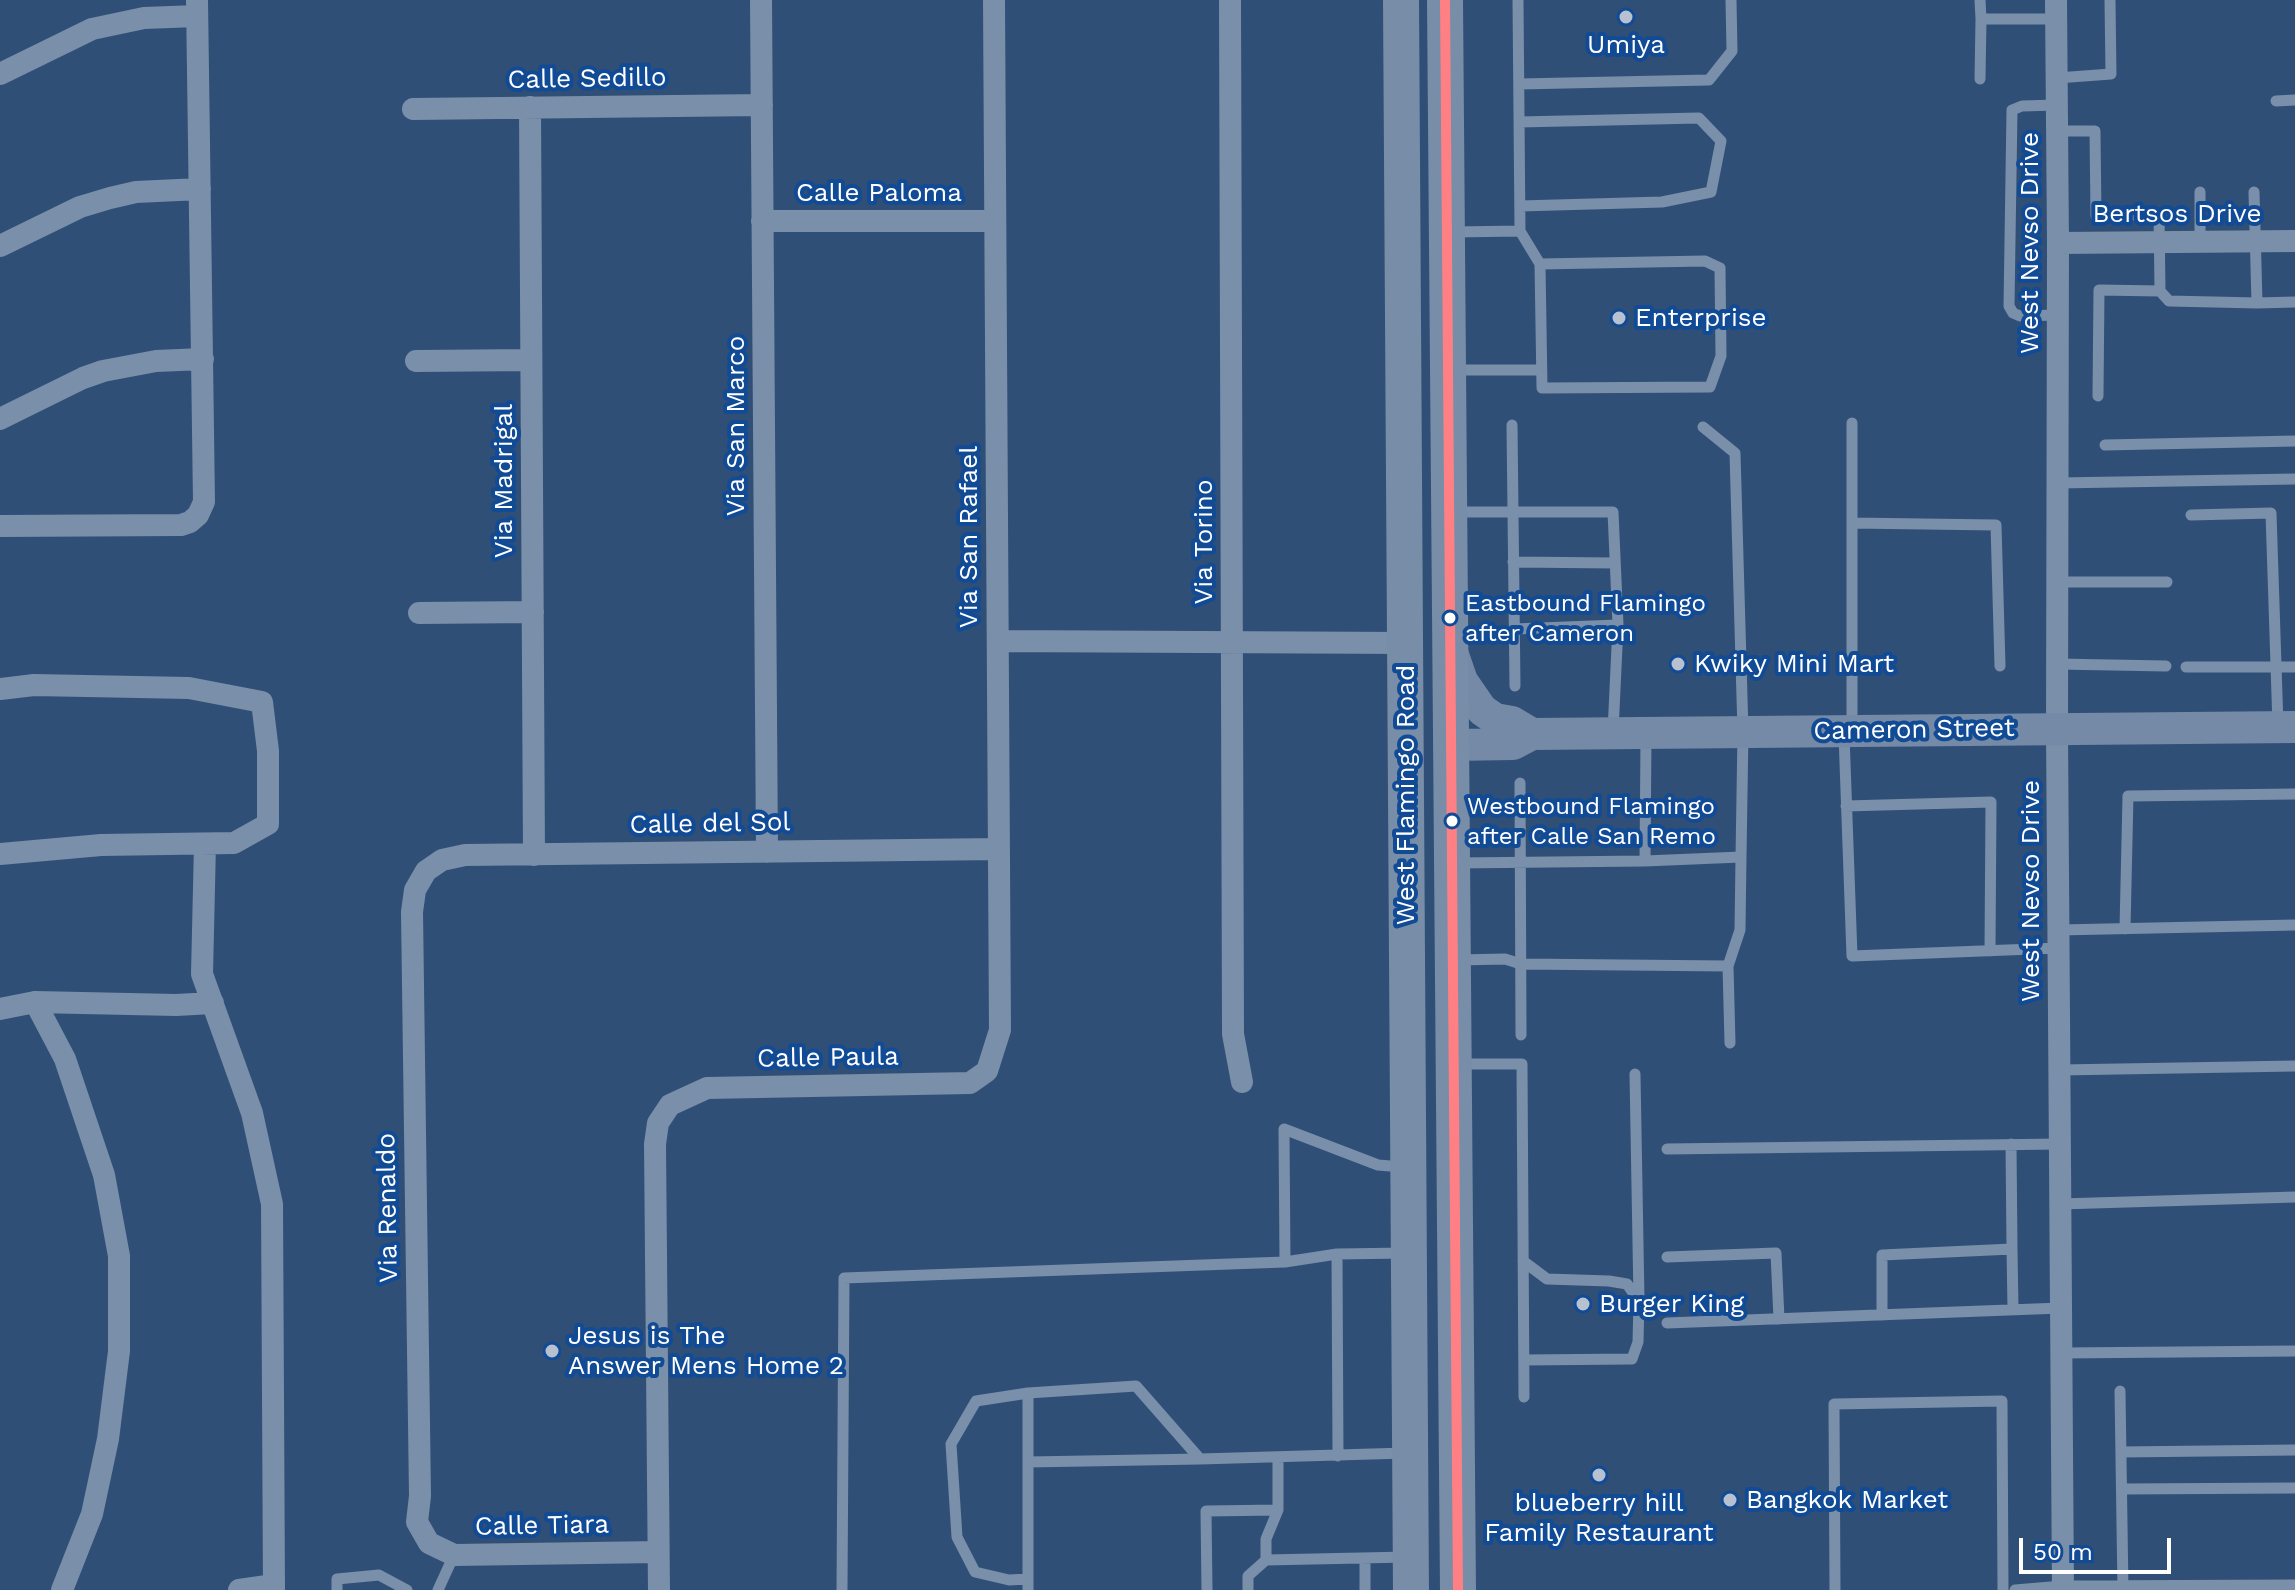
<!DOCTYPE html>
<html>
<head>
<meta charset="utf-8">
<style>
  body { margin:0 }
  #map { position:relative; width:2295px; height:1590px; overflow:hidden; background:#304f77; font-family:"Work Sans",sans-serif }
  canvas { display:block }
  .scale { position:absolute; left:2019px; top:1538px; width:152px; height:36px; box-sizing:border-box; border:4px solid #fff; border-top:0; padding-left:10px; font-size:24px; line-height:28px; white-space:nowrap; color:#fff; -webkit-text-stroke:6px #124b95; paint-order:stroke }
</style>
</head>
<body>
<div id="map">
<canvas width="2295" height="1590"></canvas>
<div class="scale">50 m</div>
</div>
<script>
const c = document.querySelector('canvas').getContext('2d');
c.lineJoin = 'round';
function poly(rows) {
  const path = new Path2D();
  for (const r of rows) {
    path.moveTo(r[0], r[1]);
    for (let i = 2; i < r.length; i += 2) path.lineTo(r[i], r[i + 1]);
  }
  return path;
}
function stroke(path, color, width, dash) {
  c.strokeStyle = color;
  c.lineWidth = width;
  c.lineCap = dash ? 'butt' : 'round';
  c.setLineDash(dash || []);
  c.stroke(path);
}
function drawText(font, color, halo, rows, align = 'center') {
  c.font = font + ' "Work Sans",sans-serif';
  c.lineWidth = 8;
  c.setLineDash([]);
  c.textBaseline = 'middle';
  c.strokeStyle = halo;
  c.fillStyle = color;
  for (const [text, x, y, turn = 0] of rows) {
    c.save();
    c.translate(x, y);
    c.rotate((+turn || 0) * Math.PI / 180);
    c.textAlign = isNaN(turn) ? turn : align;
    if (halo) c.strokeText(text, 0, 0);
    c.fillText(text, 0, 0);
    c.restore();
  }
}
stroke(poly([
  [1518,0,1520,231,1540,264,1542,388,1710,387,1721,356,1720,268,1705,261,1540,264],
  [1980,0,1981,19,2056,19],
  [2057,78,2111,74,2110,0],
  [1980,79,1981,19],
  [1519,84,1709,80,1732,51,1731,0],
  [2276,101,2295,100],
  [2057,105,2022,106,2012,110,2009,306,2013,313,2020,316,2058,315],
  [1519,122,1699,118,1721,141,1711,192,1662,202,1520,206],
  [2057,131,2095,131,2096,216,2170,214],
  [2200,192,2200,242],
  [2159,214,2160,291],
  [1453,232,1520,231],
  [2257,303,2295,302],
  [1454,370,1541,370],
  [2098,396,2099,290,2160,291,2169,301,2257,303,2254,192],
  [1852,423,1852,730],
  [1512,425,1515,686],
  [1703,427,1735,453,1743,732,1741,857],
  [2105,445,2295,441],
  [2058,483,2295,479],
  [1455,512,1613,512,1618,625,1613,732],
  [2191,515,2271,513,2278,726],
  [1852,523,1996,525,2000,666],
  [1513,562,1615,563],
  [2058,582,2167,582],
  [1514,629,1618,625],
  [2057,664,2166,666],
  [2186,667,2295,667],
  [1844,735,1852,956,2059,948],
  [1520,783,1521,1035],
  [1846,806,1991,802,1990,951],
  [1645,861,1741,857,1740,930,1728,966],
  [1458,863,1645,861,1646,737],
  [2125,929,2128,796,2295,794],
  [2059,930,2295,925],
  [1458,960,1505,959,1521,964,1728,966,1730,1043],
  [1460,1064,1522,1064,1524,1397],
  [2060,1070,2295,1066],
  [1635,1074,1639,1300],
  [2011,1144,2012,1249],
  [1667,1149,2060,1144],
  [2060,1204,2295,1197],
  [1667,1257,1776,1253,1779,1319],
  [1523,1261,1547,1279,1609,1281,1627,1284,1639,1301,1638,1342,1632,1359,1524,1360],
  [1285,1262,1284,1129,1378,1165,1403,1167],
  [1882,1315,1882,1255,2012,1249,2013,1310],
  [1667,1323,2061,1308],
  [2062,1353,2295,1351],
  [2120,1391,2123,1590],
  [1028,1393,1136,1386,1200,1459,1406,1453],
  [2121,1452,2295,1450],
  [1338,1456,1337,1254,1406,1253],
  [1028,1462,1200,1459],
  [2122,1489,2295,1488],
  [1278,1510,1266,1539,1266,1560,1408,1557],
  [1365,1559,1365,1590],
  [1028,1579,1009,1580,975,1572,957,1537,951,1444,976,1401,1028,1393,1028,1590],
  [337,1590,337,1579,379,1575,407,1590],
  [438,1590,454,1555],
  [842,1590,844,1278,1285,1262,1337,1254],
  [1207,1590,1206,1511,1278,1510,1278,1457],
  [1248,1590,1248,1576,1266,1560],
  [1835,1590,1834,1404,2002,1401,2003,1590],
  [2015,1590,2063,1586,2295,1585]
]), '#798faa', 11);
stroke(poly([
  [761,0,767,852],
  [1230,0,1233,1034,1242,1082],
  [2056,0,2058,243,2057,729,2063,1590],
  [0,74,92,29,144,18,197,16],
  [530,107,534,855],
  [413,109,762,105],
  [762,221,995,221],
  [2058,243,2295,241],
  [0,246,80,207,110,198,136,192,200,189],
  [416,361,531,360],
  [0,419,83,378,103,371,156,361,203,359],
  [0,526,181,525,190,522,198,515,204,502,197,0],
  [419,613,533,612],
  [998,641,1406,643],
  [0,689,34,685,189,688,262,702,268,751,268,824,234,843,101,845,0,854],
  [205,844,202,974,252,1113,272,1204,274,1590],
  [35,1002,65,1059,104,1175,119,1256,119,1351,108,1439,92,1514,62,1590],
  [0,1009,35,1002,176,1005,213,1003],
  [658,1552,454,1555,429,1543,417,1522,420,1496,412,912,415,890,426,871,442,860,465,855,999,849],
  [239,1590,274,1585],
  [659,1590,655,1144,658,1123,670,1105,707,1088,970,1083,987,1071,1000,1030,994,0]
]), '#798faa', 22);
stroke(poly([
  [1452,652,1462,681,1482,710,1495,719,1512,722,1532,734],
  [1451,745,1513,744,1532,734,2295,727]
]), '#748aa6', 32);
stroke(poly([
  [1401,0,1411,1590],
  [1445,0,1458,1590]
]), '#778da8', 36);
stroke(poly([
  [1445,0,1458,1590]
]), '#ff8084', 10);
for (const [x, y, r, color] of [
  [1626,17,8,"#b7c1cf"],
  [1619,318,8,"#b7c1cf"],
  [1450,618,7,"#fff"],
  [1678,664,8,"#b7c1cf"],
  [1452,821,7,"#fff"],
  [1583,1304,8,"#b7c1cf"],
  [552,1351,8,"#b7c1cf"],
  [1599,1475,8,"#b7c1cf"],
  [1730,1500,8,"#b7c1cf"]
]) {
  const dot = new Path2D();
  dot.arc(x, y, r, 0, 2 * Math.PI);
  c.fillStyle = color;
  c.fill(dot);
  stroke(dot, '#124b95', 3);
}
drawText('24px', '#fff', '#124b95', [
  ["Eastbound Flamingo",1465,604],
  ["after Cameron",1465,634],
  ["Westbound Flamingo",1467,807],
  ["after Calle San Remo",1467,837]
], 'left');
drawText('26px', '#fff', '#124b95', [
  ["Umiya",1626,45,"center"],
  ["Enterprise",1635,318],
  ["Kwiky Mini Mart",1694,664],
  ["Burger King",1599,1304],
  ["Jesus is The",568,1336],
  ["Answer Mens Home 2",568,1366],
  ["Bangkok Market",1746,1500],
  ["blueberry hill",1599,1503,"center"],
  ["Family Restaurant",1599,1533,"center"]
], 'left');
drawText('26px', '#fff', '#124b95', [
  ["Calle Sedillo",587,79,-1],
  ["Calle Paloma",879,193],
  ["Bertsos Drive",2177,214],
  ["West Nevso Drive",2030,243,-90],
  ["Via San Marco",736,426,-90],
  ["Via Madrigal",504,481,-90],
  ["Via San Rafael",969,537,-90],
  ["Via Torino",1204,542,-90],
  ["Cameron Street",1914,730,-1],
  ["West Flamingo Road",1406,795,-90],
  ["Calle del Sol",710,824,-1],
  ["West Nevso Drive",2031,891,-90],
  ["Calle Paula",828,1058,-1],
  ["Via Renaldo",388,1208,-91],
  ["Calle Tiara",542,1526,-1]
]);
</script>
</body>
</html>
